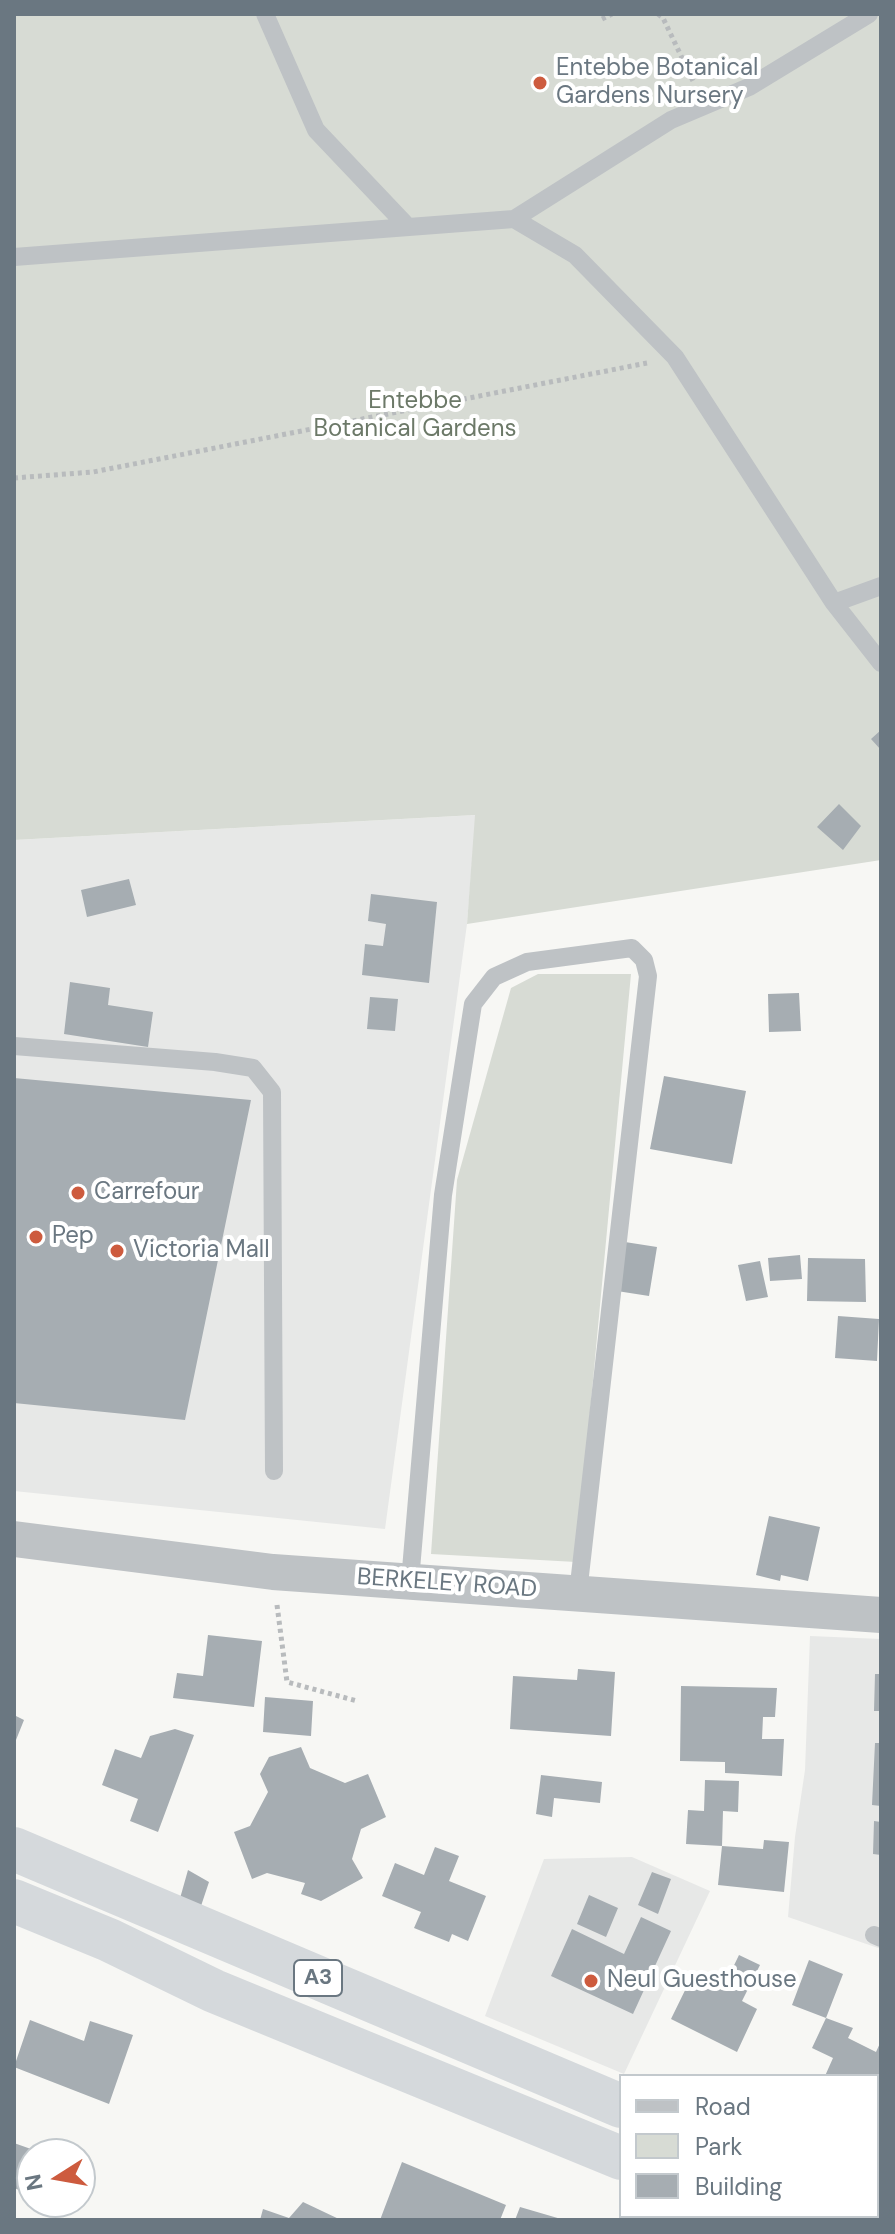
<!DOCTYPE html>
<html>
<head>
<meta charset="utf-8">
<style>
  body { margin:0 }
  #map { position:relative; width:895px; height:2234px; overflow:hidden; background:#f7f7f4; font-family:"DM Sans",sans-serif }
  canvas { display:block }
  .frame { position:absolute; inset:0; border:16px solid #6a7781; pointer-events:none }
  .legend { position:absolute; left:619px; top:2074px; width:260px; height:144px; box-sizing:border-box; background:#fff; border:2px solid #c3c9cd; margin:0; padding:10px 14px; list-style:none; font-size:24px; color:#6a7781 }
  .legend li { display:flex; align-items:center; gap:16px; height:40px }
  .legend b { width:40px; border:2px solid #c3c9cd }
  .north { position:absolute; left:16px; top:2138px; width:80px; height:80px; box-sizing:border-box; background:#fff; border:2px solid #c3c9cd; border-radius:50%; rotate:259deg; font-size:22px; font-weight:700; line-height:32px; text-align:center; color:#6a7781 }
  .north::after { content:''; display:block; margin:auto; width:28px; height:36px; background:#cd5b3e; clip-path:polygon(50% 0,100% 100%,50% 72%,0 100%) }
</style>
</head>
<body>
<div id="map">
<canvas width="895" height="2234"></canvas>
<div class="frame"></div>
<ul class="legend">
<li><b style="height:10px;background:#bec2c5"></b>Road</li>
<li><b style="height:22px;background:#d7dbd4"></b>Park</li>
<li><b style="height:22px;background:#a6adb2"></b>Building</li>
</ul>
<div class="north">N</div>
</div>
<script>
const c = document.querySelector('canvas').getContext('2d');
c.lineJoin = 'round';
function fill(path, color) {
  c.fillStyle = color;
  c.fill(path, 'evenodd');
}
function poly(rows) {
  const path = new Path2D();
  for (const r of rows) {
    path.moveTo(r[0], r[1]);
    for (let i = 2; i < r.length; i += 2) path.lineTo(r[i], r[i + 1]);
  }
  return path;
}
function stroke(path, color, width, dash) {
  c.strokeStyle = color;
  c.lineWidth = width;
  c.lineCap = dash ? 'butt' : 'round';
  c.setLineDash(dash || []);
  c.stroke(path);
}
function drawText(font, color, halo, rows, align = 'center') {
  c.font = font + ' "DM Sans",sans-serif';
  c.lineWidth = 8;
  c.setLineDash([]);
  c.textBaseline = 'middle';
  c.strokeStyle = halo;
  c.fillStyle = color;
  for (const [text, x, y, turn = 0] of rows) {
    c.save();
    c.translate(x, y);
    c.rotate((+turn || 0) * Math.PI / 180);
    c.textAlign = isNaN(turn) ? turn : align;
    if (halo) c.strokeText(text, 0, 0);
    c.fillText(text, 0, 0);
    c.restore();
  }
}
fill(poly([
  [476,815,467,924,385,1529,14,1491,14,840],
  [810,1636,881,1639,881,1949,788,1917,795,1837,805,1770],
  [632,1857,710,1891,624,2074,485,2016,544,1859]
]), '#e7e8e7');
fill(poly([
  [14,14,881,14,881,860,467,924,475,815,14,840],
  [538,974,631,974,576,1562,431,1554,457,1180,511,988]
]), '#d7dbd4');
fill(poly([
  [881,730,881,750,871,739],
  [839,804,861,826,843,850,817,827],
  [129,879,136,905,87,917,81,890],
  [371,894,437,902,429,983,362,975,365,944,383,946,386,924,368,921],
  [70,982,110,988,108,1005,153,1012,148,1047,64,1034],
  [799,993,801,1031,769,1032,768,994],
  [370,997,398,999,395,1031,367,1029],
  [664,1076,746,1091,732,1164,650,1149],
  [14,1078,251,1100,185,1420,14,1403],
  [625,1242,657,1247,649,1296,617,1291],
  [800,1255,802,1279,770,1281,768,1258],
  [808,1258,865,1259,866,1302,807,1301],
  [760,1261,768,1297,746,1301,738,1265],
  [838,1316,879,1319,877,1361,835,1358],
  [769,1516,820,1527,808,1581,781,1575,780,1581,756,1575],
  [208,1635,262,1641,254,1707,173,1698,177,1673,203,1676],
  [578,1669,615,1672,611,1736,510,1729,513,1676,577,1680],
  [875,1674,881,1674,881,1711,874,1711],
  [681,1686,777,1688,775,1717,763,1717,762,1739,784,1739,782,1776,725,1773,725,1762,680,1761],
  [265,1697,313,1701,311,1736,263,1732],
  [14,1715,24,1720,14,1745],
  [175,1729,194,1735,158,1832,130,1821,138,1799,102,1785,115,1749,141,1758,150,1736],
  [875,1743,881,1743,881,1806,872,1805],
  [301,1747,310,1768,345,1783,368,1774,386,1817,361,1829,352,1859,363,1878,321,1901,301,1894,305,1883,267,1873,252,1879,234,1832,250,1826,268,1792,260,1774,269,1757],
  [541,1775,602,1782,600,1803,554,1798,552,1817,536,1814],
  [705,1780,739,1781,738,1812,723,1811,722,1846,686,1844,688,1810,704,1811],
  [874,1821,881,1822,881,1855,873,1854],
  [764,1840,789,1842,784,1892,718,1885,722,1846,763,1849],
  [435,1847,459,1856,449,1881,486,1896,468,1941,452,1934,449,1942,414,1928,421,1912,382,1896,395,1863,424,1875],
  [188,1870,209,1882,198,1915,177,1909],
  [652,1872,671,1879,658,1914,638,1905],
  [589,1895,618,1908,606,1937,577,1924],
  [641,1917,671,1931,633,2014,551,1976,572,1929,624,1954],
  [739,1955,760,1965,742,2001,757,2009,737,2052,671,2019,692,1976,722,1990],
  [809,1960,843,1974,826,2018,792,2005],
  [826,2018,853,2028,848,2038,876,2052,881,2041,881,2103,877,2101,877,2076,825,2076,833,2058,812,2048],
  [30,2020,84,2041,90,2021,133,2035,109,2104,14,2067],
  [14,2143,45,2154,32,2154,32,2195,14,2188],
  [402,2162,506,2205,500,2220,380,2220],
  [54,2202,74,2202,72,2209],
  [303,2202,341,2220,260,2220,263,2209,289,2218],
  [520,2207,561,2219,561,2220,515,2220]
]), '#a6adb2');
stroke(poly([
  [658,14,663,18,694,83],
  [602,19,612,14],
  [14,478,93,472,647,363],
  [277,1605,287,1682,357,1701]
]), '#b8bbbd', 5, [4, 4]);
stroke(poly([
  [265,14,316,130,408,227],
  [514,219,671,120,749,87,869,14],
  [14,257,514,219,575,255,675,357,834,603,881,663],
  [834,603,881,586],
  [14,1046,215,1062,253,1068,272,1092,274,1471],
  [410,1581,443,1195,473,1004,494,977,527,962,632,948,644,960,648,976,578,1593],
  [874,1935,881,1938]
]), '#bec2c5', 18);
stroke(poly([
  [14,1539,273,1572,881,1615],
  [670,2220,672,2216]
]), '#bec2c5', 36);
stroke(poly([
  [14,1849,621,2106],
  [14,1901,109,1940,214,1991,621,2158],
  [877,2213,881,2215],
  [767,2216,777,2220]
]), '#d5d9dc', 44);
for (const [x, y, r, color] of [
  [540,83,8,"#cd5b3e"],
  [78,1193,8,"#cd5b3e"],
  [36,1237,8,"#cd5b3e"],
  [117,1251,8,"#cd5b3e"],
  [591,1981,8,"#cd5b3e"]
]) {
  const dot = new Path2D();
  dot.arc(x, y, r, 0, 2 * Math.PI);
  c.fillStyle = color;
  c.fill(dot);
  stroke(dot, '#fff', 3);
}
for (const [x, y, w] of [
  [318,1978,48]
]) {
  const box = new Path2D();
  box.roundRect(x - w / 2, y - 18, w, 36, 6);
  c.fillStyle = '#fff';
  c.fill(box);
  stroke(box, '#6a7781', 2);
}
drawText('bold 22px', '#6a7781', null, [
  ["A3",318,1978]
]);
drawText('24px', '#6a7781', '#fff', [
  ["Entebbe Botanical",556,69],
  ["Gardens Nursery",556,97],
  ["Carrefour",94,1193],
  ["Pep",52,1237],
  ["Victoria Mall",133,1251],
  ["Neul Guesthouse",607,1981]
], 'left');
drawText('24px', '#6c7968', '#fff', [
  ["Entebbe",415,402],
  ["Botanical Gardens",415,430]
]);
drawText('24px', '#6a7781', '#fff', [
  ["BERKELEY ROAD",447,1584,4]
]);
</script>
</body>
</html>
